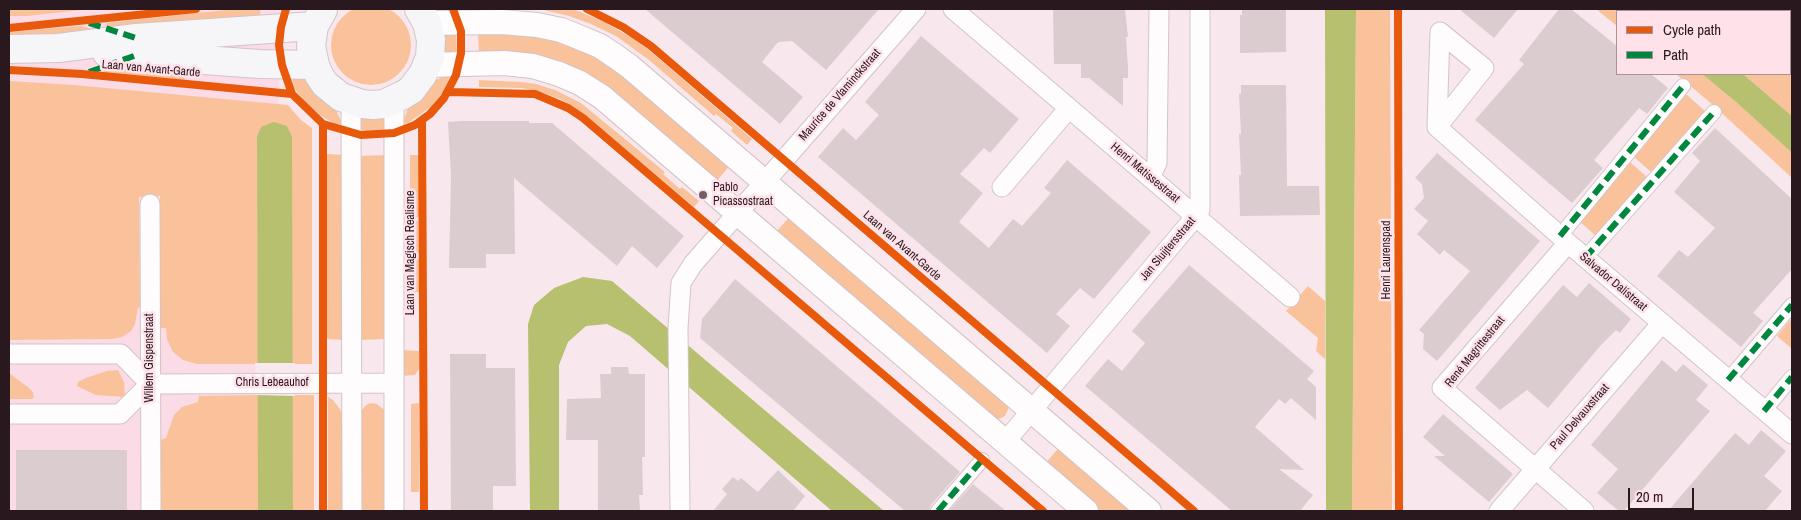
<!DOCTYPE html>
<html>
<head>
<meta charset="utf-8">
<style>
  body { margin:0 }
  #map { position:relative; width:1801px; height:520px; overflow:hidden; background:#f8e8ed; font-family:"Archivo Narrow",sans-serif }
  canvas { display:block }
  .frame { position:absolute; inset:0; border:10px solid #29191e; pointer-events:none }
  .legend { position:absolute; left:1616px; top:10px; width:175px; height:65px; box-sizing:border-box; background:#ffe1ea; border:1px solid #a99198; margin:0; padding:6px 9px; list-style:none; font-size:15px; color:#29191e }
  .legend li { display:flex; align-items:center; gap:10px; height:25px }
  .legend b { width:25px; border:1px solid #a99198 }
  .scale { position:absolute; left:1628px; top:488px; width:66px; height:22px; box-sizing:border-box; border:2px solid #29191e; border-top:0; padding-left:6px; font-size:15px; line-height:18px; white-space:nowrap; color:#29191e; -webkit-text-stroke:4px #ffe1ea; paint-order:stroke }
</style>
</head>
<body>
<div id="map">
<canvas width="1801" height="520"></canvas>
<div class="frame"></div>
<ul class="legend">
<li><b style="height:6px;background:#e8590c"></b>Cycle path</li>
<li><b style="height:6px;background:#00873e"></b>Path</li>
</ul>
<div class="scale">20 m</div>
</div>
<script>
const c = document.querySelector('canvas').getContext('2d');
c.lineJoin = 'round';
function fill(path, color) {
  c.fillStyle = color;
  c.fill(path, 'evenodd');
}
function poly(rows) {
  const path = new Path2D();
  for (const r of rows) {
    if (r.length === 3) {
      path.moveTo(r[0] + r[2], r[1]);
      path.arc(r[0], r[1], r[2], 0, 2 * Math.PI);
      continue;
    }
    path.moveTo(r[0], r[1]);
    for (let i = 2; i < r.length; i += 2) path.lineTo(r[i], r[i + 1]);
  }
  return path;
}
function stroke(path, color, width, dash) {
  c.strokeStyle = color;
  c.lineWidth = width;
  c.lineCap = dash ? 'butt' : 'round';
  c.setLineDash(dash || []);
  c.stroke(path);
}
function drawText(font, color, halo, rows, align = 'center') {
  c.font = font + ' "Archivo Narrow",sans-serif';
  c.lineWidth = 5;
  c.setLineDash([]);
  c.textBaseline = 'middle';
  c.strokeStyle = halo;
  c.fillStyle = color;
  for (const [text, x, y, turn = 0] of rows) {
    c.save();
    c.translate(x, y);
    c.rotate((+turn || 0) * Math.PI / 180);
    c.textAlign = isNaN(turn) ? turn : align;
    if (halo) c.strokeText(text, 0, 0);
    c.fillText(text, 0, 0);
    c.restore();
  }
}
fill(poly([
  [9,9,279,9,277,511,9,511]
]), '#fbdbe5');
fill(poly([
  [371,45,40],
  [9,9,90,9,27,16,9,16],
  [235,9,260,9,261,20,115,27,106,26,107,23],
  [539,9,573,9,604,22,632,38,649,50,752,139,747,145,731,131,733,128,716,114,714,116,649,60,616,36,591,24,569,16],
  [1356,9,1390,9,1392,511,1352,511],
  [1596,9,1623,9,1626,11,1617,11,1617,26],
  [1669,9,1792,9,1792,116,1743,74,1790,74,1790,11,1672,11],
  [80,26,104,32,9,37,9,32],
  [440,30,456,31,457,57,440,56],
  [478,30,527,31,603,57,732,163,715,183,605,89,479,56],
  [174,67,185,77,184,80,103,73,104,70,112,68],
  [1676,74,1702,74,1736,102,1792,153,1792,178,1713,105],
  [291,75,304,78,316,88,336,110,343,125,335,124,320,115,304,101,294,88],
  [451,75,443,92,432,106,408,123,402,124,408,108,433,82,444,76],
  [479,80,521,82,536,84,555,90,581,103,665,172,663,174,680,189,682,187,699,201,694,207,584,114,564,101,544,93,522,88,479,87],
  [9,81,74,85,288,105,301,120,312,128,312,364,292,364,292,137,261,127,257,136,258,364,197,364,183,360,173,352,167,339,166,328,160,328,160,196,139,197,140,307,138,308,135,324,131,331,122,337,111,339,9,340],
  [1686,94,1706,112,1651,172,1634,157],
  [360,114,386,115,386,129,374,132,360,130],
  [327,154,345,155,345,340,327,339],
  [386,155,386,339,360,340,359,156],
  [410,155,419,155,419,217,410,217],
  [1630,162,1647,177,1596,236,1579,221],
  [793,213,1009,407,1005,416,999,419,992,419,774,234],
  [410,220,418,221,419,292,411,292],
  [1308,286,1325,301,1325,359,1316,351,1318,338,1286,311],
  [1792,318,1792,349,1777,336],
  [402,350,419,351,419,369,415,375,401,376],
  [118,370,124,382,125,397,96,395,77,386,78,382,86,378,107,371],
  [9,373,29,388,33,392,34,397,32,399,9,399],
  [258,395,258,511,160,511,160,440,166,438,174,415,182,407,198,402,199,396],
  [292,395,314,395,314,511,293,511],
  [328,397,333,400,340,409,344,422,345,511,328,511],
  [370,403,377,404,387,412,387,511,361,511,360,413,365,406],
  [419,403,419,492,411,492,411,404],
  [1061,445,1139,511,1100,511,1045,464]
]), '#f9c29b');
fill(poly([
  [1325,9,1356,9,1352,511,1326,511],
  [1702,74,1743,74,1792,116,1792,153,1736,102],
  [274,122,287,126,292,137,293,511,258,511,257,136,261,127],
  [583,277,612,281,884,511,832,511,630,336,607,324,586,326,568,342,559,365,559,511,530,511,528,324,534,305,554,288]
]), '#b6c06e');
fill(poly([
  [255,363,295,363,295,396,256,395]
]), '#f8e8ed');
fill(poly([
  [645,9,879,9,826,70,792,41,778,42,762,62,803,97,780,124],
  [1053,9,1125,9,1128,37,1126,37,1128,68,1128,78,1123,78,1123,106,1089,78,1081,78,1081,64,1054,64],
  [1242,9,1286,9,1286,52,1240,53,1240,15,1242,15],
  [1459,9,1518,9,1494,38],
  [1559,9,1571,9,1617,46,1617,74,1651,74,1668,88,1647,114,1639,108,1594,160,1603,168,1572,203,1475,120,1524,64,1519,60],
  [921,36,1019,119,990,153,984,148,960,174,983,193,959,222,989,248,1013,219,1022,226,1051,193,1044,188,1067,160,1151,232,1094,299,1080,288,1056,314,1070,326,1047,353,818,157,843,128,856,140,879,115,865,102],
  [1241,85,1286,85,1287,186,1319,186,1320,215,1240,216,1239,175,1241,175,1239,134,1241,134,1239,94,1241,94],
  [461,121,529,121,529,123,552,123,684,236,657,268,632,246,617,266,514,178,515,254,486,254,486,268,449,268,451,176,448,122],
  [1715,128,1792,199,1792,269,1753,313,1763,321,1741,347,1657,276,1679,250,1688,257,1715,228,1674,192,1700,161,1692,153],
  [1437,153,1540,241,1437,361,1423,349,1424,334,1419,330,1470,271,1444,250,1440,255,1417,234,1428,221,1414,209,1424,198,1422,184,1415,178],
  [1189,265,1314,371,1307,379,1316,387,1316,420,1291,398,1285,404,1279,399,1255,427,1304,470,1279,469,1313,495,1300,511,1232,511,1085,386,1108,359,1122,371,1145,343,1132,331],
  [735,279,960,472,931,505,929,511,905,511,700,338,702,319],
  [1589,283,1631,319,1620,333,1616,330,1601,345,1548,408,1527,390,1500,410,1475,388,1563,285,1577,297],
  [450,354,486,354,486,368,515,368,516,486,493,486,493,511,451,511],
  [1662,360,1676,372,1683,364,1708,385,1696,400,1710,411,1624,511,1619,511,1597,493,1618,469,1591,445],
  [611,367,628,367,629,374,645,374,645,457,642,457,643,495,639,495,640,511,598,511,598,440,566,440,567,399,601,398,600,374,611,374],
  [1443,414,1513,474,1489,502,1434,456,1445,456,1423,437],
  [1761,430,1786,451,1764,476,1782,491,1765,511,1668,511,1735,433,1749,445],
  [16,450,127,450,127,511,16,511],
  [778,470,805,496,793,511,713,511,727,494,722,489,733,477,738,481,741,478,758,492],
  [973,484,980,490,1006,511,949,511]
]), '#dbccd0');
const pedestrian = poly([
  [1560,236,1683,86],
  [1585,258,1714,112],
  [1728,380,1792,305],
  [1764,411,1792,377],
  [938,511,982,460]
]);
const minor = poly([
  [953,9,1290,297],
  [1440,32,1484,68,1437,127,1440,32],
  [351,101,352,511],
  [1437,127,1568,243,1792,434],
  [1150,177,1157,163,1159,9],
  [1002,187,1069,108],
  [150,204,151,511],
  [1568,243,1442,388,1584,511],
  [9,354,121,354,150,384],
  [9,414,120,414,150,384,394,383],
  [1005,442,1196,216,1200,210,1200,9],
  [394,511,394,100],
  [680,511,678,328,681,283,693,264,916,9],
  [1499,511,1662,323]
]);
const tertiary = poly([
  [427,23,502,22,537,25,561,30,581,38,600,46,615,56,629,66,1149,511],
  [427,65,504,63,533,66,559,74,580,83,602,97,1086,511]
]);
const secondary = poly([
  [323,10,314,26,311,46,315,65,319,75,325,84,341,97,362,104,373,105,384,104,403,95,411,90,423,74,430,57,431,40,427,23,419,9],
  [9,49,59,48,136,38,314,26],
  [107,53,259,64,315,65]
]);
stroke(pedestrian, '#d3c4c8', 16);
stroke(minor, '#d3c4c8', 21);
stroke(tertiary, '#d3c4c8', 26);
stroke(secondary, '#d3c4c8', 30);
stroke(pedestrian, '#fefcfc', 14);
stroke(minor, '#fefcfc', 19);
stroke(tertiary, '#fefcfc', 24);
stroke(secondary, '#f6f6f8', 28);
stroke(poly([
  [89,23,136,38],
  [89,72,134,56],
  [1560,236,1683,86],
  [1585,258,1714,112],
  [1728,380,1792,305],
  [1764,411,1792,377],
  [938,511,982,460]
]), '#00873e', 6, [12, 6]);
stroke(poly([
  [286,9,281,27,279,45,282,65,292,94,323,124,361,135,394,133,415,125,430,114,444,98,456,75,461,53,461,31,453,9],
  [587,9,623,27,651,46,1194,511],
  [1398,9,1399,511],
  [9,28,196,9],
  [9,70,82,74,292,94],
  [449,92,535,94,568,108,583,118,1043,511],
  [422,120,424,511],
  [323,124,323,511]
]), '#e8590c', 8);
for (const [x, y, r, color] of [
  [703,195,5,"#716166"]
]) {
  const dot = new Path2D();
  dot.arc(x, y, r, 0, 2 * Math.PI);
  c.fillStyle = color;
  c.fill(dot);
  stroke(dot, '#ffe1ea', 2);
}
drawText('12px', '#29191e', '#ffe1ea', [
  ["Laan van Avant-Garde",151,69,5],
  ["Maurice de Vlaminckstraat",840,95,-49],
  ["Henri Matissestraat",1145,173,40],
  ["Laan van Avant-Garde",902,246,41],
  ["Jan Sluijtersstraat",1168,249,-50],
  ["Laan van Magisch Realisme",411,253,-90],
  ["Henri Laurenspad",1387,260,-90],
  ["Salvador Dalístraat",1613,282,40],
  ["René Magrittestraat",1475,352,-51],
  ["Willem Gispenstraat",150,358,-90],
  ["Chris Lebeauhof",272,383],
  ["Paul Delvauxstraat",1580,417,-49]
]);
drawText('12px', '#29191e', '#ffe1ea', [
  ["Pablo",713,188],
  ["Picassostraat",713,202]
], 'left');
</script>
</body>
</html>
